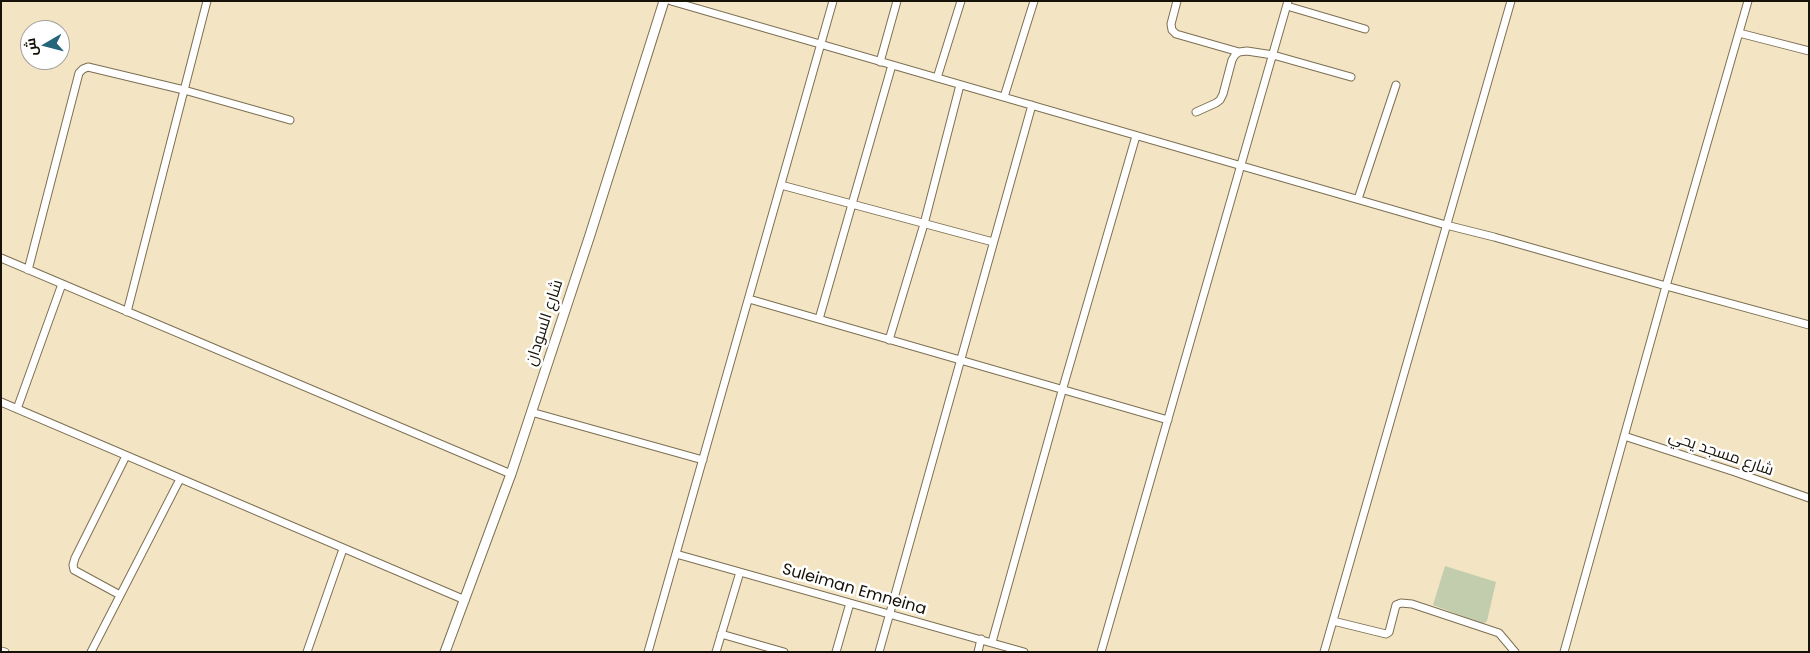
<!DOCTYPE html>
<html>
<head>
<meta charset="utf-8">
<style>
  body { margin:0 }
  #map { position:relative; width:1810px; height:653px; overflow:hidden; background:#f3e5c4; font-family:Poppins,Cairo,sans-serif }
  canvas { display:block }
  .frame { position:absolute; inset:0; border:2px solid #171207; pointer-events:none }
  .north { position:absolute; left:20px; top:20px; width:50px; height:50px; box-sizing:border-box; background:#fff; border:1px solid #a2a09c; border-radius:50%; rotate:262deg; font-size:14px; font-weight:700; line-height:20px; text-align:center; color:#171207 }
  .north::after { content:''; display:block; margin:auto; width:18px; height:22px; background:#27657b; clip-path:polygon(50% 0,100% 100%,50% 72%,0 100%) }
</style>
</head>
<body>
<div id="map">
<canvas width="1810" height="653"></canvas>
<div class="frame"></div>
<div class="north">ش</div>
</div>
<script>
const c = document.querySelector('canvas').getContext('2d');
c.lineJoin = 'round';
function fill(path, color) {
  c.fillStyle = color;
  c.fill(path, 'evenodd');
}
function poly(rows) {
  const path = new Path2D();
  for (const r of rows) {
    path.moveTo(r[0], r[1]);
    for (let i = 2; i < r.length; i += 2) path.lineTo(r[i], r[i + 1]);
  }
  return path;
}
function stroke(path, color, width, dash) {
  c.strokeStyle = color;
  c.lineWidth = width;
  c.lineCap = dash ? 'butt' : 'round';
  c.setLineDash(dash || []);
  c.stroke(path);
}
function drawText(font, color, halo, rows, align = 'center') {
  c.font = font + ' Poppins,Cairo,sans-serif';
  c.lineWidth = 5;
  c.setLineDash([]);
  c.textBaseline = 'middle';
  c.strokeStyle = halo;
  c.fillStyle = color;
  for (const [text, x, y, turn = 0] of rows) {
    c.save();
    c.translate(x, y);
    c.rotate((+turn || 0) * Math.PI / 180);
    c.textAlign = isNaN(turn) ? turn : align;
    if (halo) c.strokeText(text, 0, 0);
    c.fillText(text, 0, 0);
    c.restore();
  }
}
fill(poly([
  [1445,566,1496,582,1487,621,1483,624,1433,605]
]), '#c1cdac');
const minor = poly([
  [671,1,1446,225,1494,237,1666,286,1809,325],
  [1177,1,1171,24,1172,30,1176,34,1239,52],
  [1287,6,1365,29],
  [1739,33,1809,51],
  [880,62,897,1],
  [937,78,961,1],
  [1004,97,1034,1],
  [1196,112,1216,103,1220,100,1223,94,1232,60,1235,55,1239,52,1247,51,1273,55,1351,77],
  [781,185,993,242],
  [1358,199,1396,85],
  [1,258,511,474],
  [28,270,79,73,83,69,88,67,184,90,290,120],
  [749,299,1168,420],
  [127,312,207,1],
  [819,319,892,65],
  [889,340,924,224,960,85],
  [1,402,465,600],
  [17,409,62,284],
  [531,412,703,460],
  [1624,436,1735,472,1809,498],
  [676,554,1024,652],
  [120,595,74,570,73,565,75,558,126,456],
  [1333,621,1386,634,1389,632,1396,605,1401,603,1412,604,1499,633,1515,652],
  [721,634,784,652],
  [992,642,1062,391,1136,136],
  [1,651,5,652],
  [91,652,180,479],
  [307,652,343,549],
  [648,652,833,1],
  [716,652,740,572],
  [836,652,850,603],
  [879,652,1032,105],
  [978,652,981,639],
  [1101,652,1288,1],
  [1324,652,1511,1],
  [1564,652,1666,286,1748,1]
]);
const major = poly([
  [445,652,511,474,590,235,664,1]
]);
stroke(minor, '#7c6f52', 9);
stroke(major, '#7c6f52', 11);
stroke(minor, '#fff', 7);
stroke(major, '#fff', 9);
drawText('16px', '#171207', '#fff', [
  ["شارع السودان",545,323,-72],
  ["شارع مسجد يحي",1721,454,19],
  ["Suleiman Emneina",854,590,16]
]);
</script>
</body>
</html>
